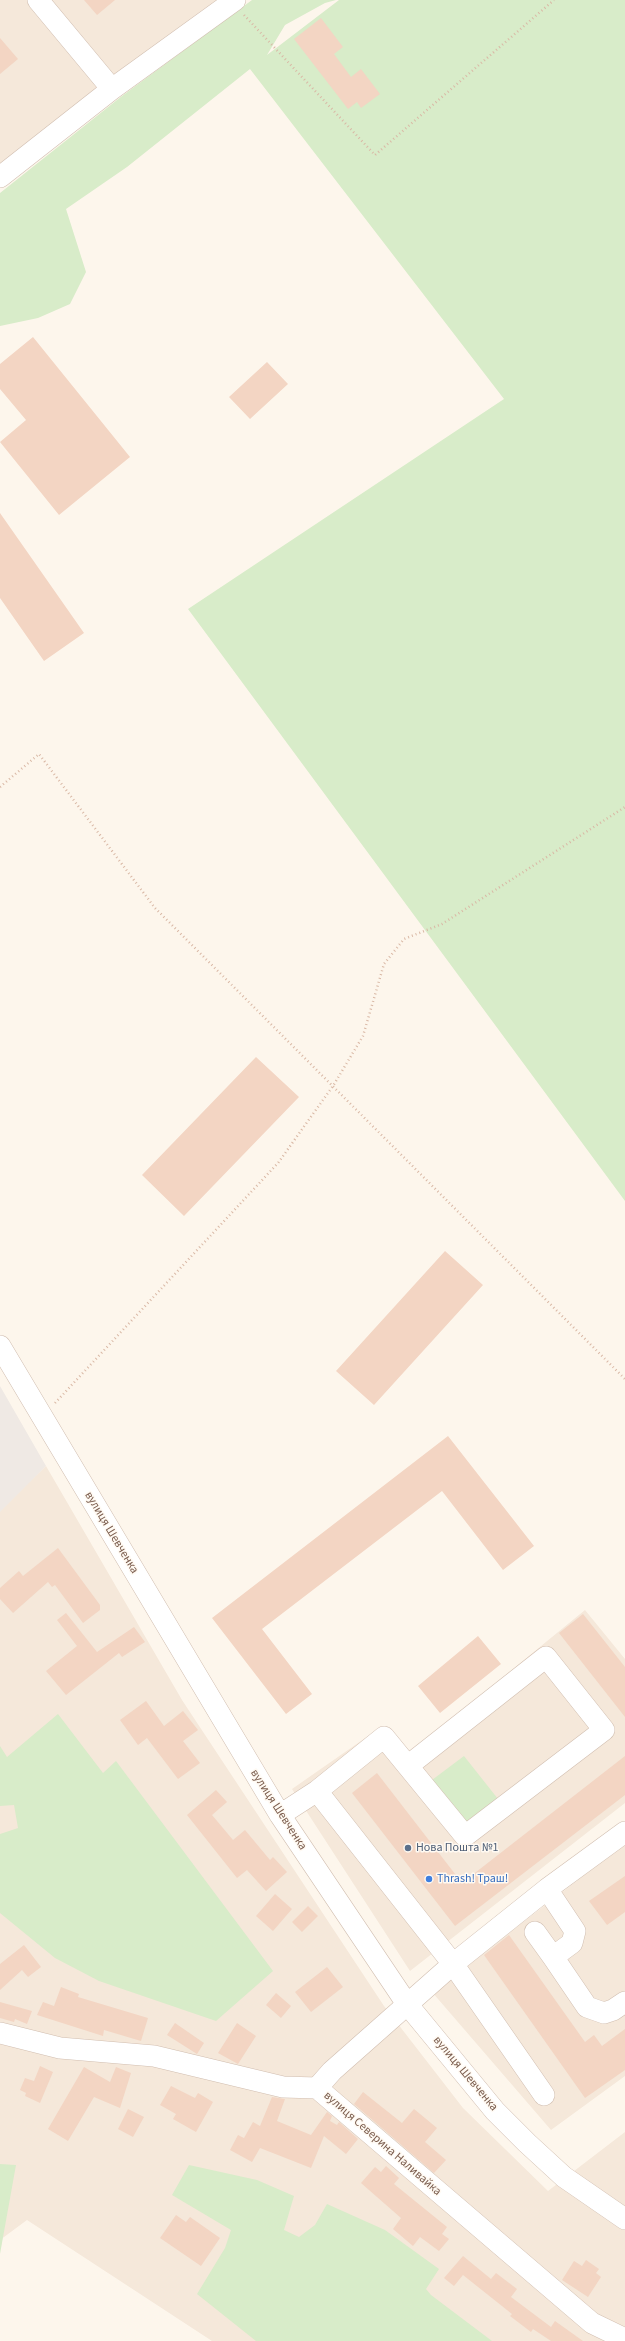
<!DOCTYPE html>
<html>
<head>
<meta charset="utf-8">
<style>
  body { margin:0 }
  canvas { display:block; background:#fdf6ec }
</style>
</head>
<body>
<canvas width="625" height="2341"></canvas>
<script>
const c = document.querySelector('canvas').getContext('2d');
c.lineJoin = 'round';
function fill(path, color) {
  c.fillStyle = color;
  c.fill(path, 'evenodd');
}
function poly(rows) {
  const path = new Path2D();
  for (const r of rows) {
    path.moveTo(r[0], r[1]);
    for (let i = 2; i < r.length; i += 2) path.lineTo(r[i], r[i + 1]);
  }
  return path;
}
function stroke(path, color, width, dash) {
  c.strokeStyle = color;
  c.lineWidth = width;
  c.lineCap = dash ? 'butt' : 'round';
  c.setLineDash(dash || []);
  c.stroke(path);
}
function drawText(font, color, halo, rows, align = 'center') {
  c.font = font + ' "Source Sans 3",sans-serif';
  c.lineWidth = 3;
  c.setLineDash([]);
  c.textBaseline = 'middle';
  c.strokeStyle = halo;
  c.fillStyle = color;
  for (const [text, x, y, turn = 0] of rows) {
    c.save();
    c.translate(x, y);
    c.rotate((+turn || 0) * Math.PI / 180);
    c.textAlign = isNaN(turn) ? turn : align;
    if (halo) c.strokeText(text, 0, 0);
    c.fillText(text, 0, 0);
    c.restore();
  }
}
fill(poly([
  [0,0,227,0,0,177],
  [46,1466,182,1700,384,2006,463,2108,548,2191,625,2132,625,2341,212,2341,27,2220,0,2240,0,1510],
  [585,1610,625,1659,625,1803,410,1971,292,1789,381,1727,408,1755],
  [625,1844,625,2076,551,2130,432,1992]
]), '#f5e8da');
fill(poly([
  [0,1386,46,1466,0,1512]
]), '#efe9e4');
fill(poly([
  [252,0,336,0,325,3,285,25,267,55,339,0,625,0,625,1201,188,609,504,399,250,69,127,167,66,209,86,272,70,304,38,318,0,326,0,193,122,96],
  [58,1714,103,1773,116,1761,273,1971,216,2021,99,1981,55,1958,0,1913,0,1834,18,1828,14,1805,0,1806,0,1746,7,1757],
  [464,1756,498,1799,466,1824,432,1780],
  [0,2164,16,2165,0,2254],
  [189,2165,257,2180,294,2196,284,2230,299,2237,315,2225,327,2204,385,2230,439,2269,426,2289,431,2295,492,2341,256,2341,197,2294,225,2248,231,2230,172,2195]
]), '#d8ecc9');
fill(poly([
  [84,0,115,0,97,15],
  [321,18,343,47,334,54,351,77,361,69,380,94,361,108,357,102,348,109,294,39],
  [0,38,18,59,0,74],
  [33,337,130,457,59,515,0,442,26,420,0,389,0,364],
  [267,362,288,384,250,419,229,397],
  [0,513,84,633,44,661,0,598],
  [256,1057,299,1097,184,1216,142,1175],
  [445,1251,483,1285,374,1405,336,1371],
  [448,1436,534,1546,503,1570,442,1491,262,1629,312,1694,286,1714,212,1618],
  [58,1548,100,1605,100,1610,83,1623,55,1585,52,1587,48,1582,13,1613,0,1599,0,1588,19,1571,23,1576],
  [66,1613,97,1652,134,1627,145,1642,122,1657,119,1653,66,1695,46,1671,77,1646,57,1620],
  [583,1614,625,1667,625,1717,559,1633],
  [478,1636,501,1664,440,1713,418,1686],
  [146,1701,164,1726,183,1711,198,1730,183,1741,200,1763,178,1779,147,1738,138,1745,120,1720],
  [625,1756,625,1795,455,1926,352,1793,377,1773,462,1883],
  [216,1790,227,1802,212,1815,233,1840,245,1830,270,1860,273,1857,287,1872,266,1891,247,1870,237,1878,187,1815],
  [625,1876,625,1912,607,1925,589,1901],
  [275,1894,292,1909,273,1931,256,1916],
  [308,1906,318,1916,302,1932,292,1922],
  [509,1935,585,2042,594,2035,602,2046,625,2029,625,2070,585,2098,484,1955],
  [24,1945,41,1967,28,1977,22,1970,0,1990,0,1964],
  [327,1967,343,1987,311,2012,295,1992],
  [61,1987,79,1994,78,1997,148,2018,141,2041,104,2030,103,2036,37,2015,43,2002,54,2006],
  [276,1993,291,2006,281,2018,266,2005],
  [0,2002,32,2011,27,2024,15,2019,14,2022,0,2018],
  [175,2023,204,2043,197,2054,167,2035],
  [237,2023,256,2036,238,2064,218,2053],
  [40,2066,53,2072,40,2103,25,2096,26,2093,20,2090,25,2078,34,2081],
  [84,2067,110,2082,116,2067,131,2073,120,2108,94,2097,68,2141,48,2129],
  [171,2086,195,2098,198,2093,213,2102,196,2132,173,2119,176,2114,160,2105],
  [363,2092,402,2123,414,2109,437,2128,425,2142,446,2160,434,2173,354,2104],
  [272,2097,285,2099,277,2121,311,2135,327,2112,332,2116,330,2121,337,2125,339,2122,358,2139,346,2154,324,2136,311,2168,260,2148,252,2162,230,2150,238,2135,244,2138,253,2122,260,2126],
  [128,2109,144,2117,133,2137,118,2129],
  [386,2166,399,2178,394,2184,447,2227,442,2234,449,2239,439,2251,420,2237,413,2246,393,2229,401,2218,361,2183,375,2167,381,2172],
  [176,2215,186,2222,190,2217,220,2238,201,2266,160,2238],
  [463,2256,491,2279,496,2273,517,2289,511,2297,551,2327,555,2321,583,2341,551,2341,533,2329,531,2332,510,2316,512,2314,463,2275,454,2286,444,2278],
  [586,2260,599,2269,596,2273,601,2277,588,2297,562,2280,574,2261,582,2266]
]), '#f3d5c3');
const minor = poly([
  [38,0,112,89],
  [0,177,112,89,235,0],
  [0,1346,280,1815,407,2004,495,2111,527,2143,564,2177,625,2219],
  [317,1791,453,1964,544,2095],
  [280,1815,317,1791,384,1737,465,1836,604,1730,546,1657,409,1765],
  [547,1889,575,1931,572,1943,553,1957,587,2007,604,2013,613,2010,625,2002],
  [535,1932,553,1957],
  [0,2033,60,2048,154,2056,283,2087,317,2088,592,2323,625,2339],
  [317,2088,332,2071,453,1964,547,1889,625,1832]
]);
stroke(minor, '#d1beb0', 22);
stroke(poly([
  [244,15,375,155,554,0],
  [0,787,39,754,155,908,625,1379],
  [55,1403,278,1163,333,1086,363,1036,384,964,404,939,442,924,625,807]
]), '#d9b8a5', 2.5, [1, 3]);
stroke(minor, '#fff', 21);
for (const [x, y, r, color] of [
  [408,1848,4,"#5c6f8a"],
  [429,1879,4,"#3f7fe0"]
]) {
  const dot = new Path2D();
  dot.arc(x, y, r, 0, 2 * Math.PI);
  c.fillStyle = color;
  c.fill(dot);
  stroke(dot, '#fffaf3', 1.5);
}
drawText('12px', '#7a5c4d', '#fffaf3', [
  ["вулиця Шевченка",111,1533,59],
  ["вулиця Шевченка",278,1810,57],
  ["вулиця Шевченка",465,2074,50],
  ["вулиця Северина Наливайка",382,2144,41]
]);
drawText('12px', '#4e5e75', '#fffaf3', [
  ["Нова Пошта №1",416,1848]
], 'left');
drawText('12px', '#366cbe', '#fffaf3', [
  ["Thrash! Траш!",437,1879]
], 'left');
</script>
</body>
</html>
